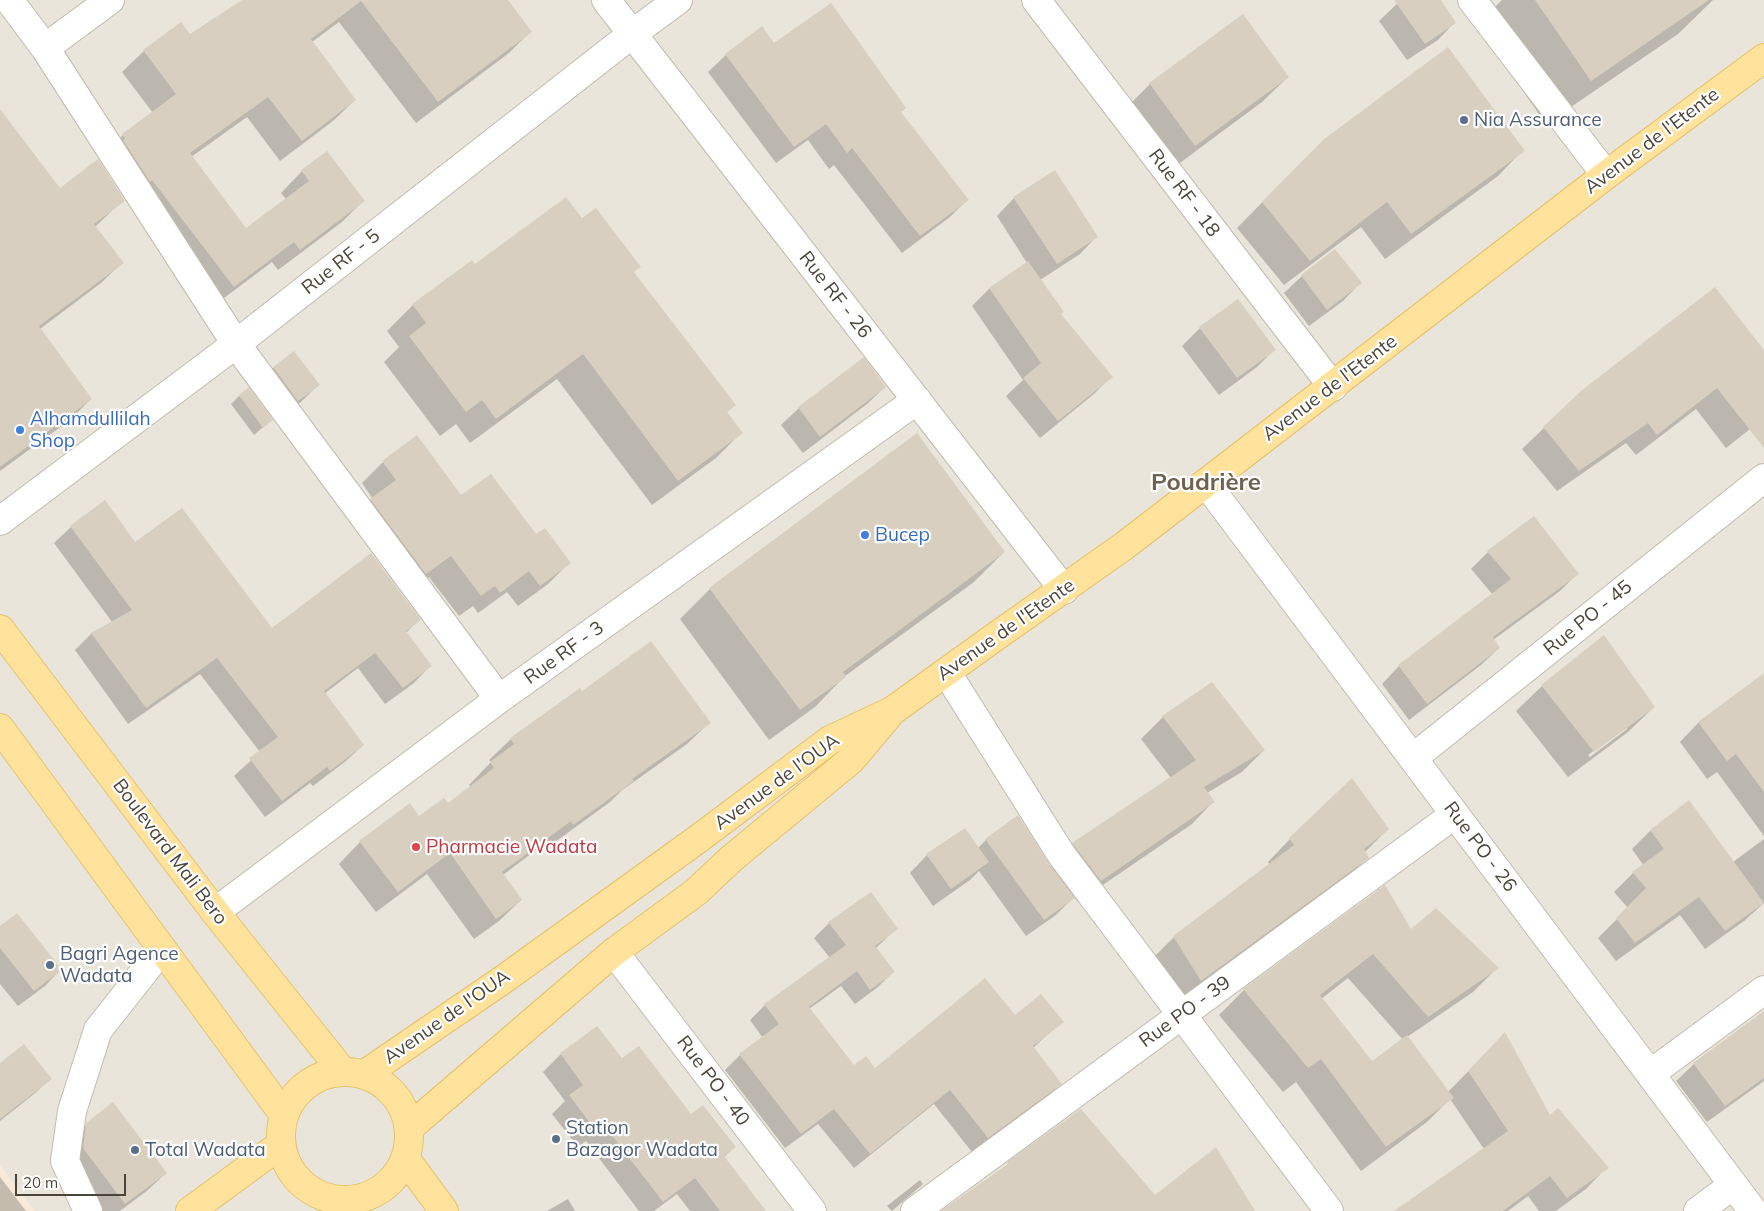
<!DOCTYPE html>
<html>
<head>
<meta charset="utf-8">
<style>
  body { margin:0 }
  #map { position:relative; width:1764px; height:1211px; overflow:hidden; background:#f6f3ec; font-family:Mulish,sans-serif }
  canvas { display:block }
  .scale { position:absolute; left:15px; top:1174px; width:111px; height:22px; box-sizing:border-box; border:2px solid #4b4439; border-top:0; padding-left:6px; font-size:15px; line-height:18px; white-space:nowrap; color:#4b4439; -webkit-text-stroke:4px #fff; paint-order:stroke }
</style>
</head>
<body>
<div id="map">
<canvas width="1764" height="1211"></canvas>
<div class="scale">20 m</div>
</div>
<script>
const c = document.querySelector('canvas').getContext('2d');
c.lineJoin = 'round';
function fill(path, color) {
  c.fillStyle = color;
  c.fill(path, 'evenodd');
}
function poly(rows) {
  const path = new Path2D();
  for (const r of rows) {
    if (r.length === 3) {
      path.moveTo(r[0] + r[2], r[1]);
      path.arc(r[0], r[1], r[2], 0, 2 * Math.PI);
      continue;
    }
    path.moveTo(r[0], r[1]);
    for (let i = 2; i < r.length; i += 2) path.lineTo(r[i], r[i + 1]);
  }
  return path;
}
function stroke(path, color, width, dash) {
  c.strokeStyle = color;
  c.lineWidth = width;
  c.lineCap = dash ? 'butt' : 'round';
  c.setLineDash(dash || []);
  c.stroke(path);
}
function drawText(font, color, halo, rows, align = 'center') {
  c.font = font + ' Mulish,sans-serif';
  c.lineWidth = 4.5;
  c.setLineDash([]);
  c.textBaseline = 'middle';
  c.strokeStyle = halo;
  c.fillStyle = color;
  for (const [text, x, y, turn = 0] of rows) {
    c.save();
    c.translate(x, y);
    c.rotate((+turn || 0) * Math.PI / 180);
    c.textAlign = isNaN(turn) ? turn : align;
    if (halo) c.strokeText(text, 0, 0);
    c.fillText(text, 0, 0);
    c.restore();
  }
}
fill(poly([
  [0,0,1764,0,1764,1211,0,1211]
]), '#eae5da');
fill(poly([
  [0,1165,35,1211,0,1211]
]), '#f7ead8');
fill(poly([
  [244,0,506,0,530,32,509,53,416,123,339,22,312,42,355,100,333,121,280,161,247,117,191,157,246,229,286,199,281,193,302,171,363,201,342,222,278,270,272,262,212,307,101,157,123,135,153,113,122,72,144,51,181,24,190,36],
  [1401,0,1439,0,1455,22,1438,40,1407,60,1379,21],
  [1502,0,1713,0,1678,34,1546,124,1477,25],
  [761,28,774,45,900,113,967,200,950,217,902,253,834,165,829,169,808,140,776,163,708,72,726,55],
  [1288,77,1262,102,1169,171,1124,110,1150,84],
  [0,127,59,190,123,200,95,227,122,263,101,283,40,329,91,399,70,420,0,471],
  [1523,150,1498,176,1385,259,1361,227,1284,285,1237,228,1297,167],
  [1014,198,1097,236,1080,254,1040,280,1060,315,1111,377,1094,394,1040,438,1006,396,1023,380,972,306,990,288,1027,263,997,216],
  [582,220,633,273,734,405,726,413,741,433,716,458,652,505,557,379,470,443,456,424,440,436,384,362,399,347,387,331,413,305,472,262,475,266],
  [1302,276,1360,283,1343,301,1309,326,1284,293],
  [1237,300,1274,350,1257,367,1219,395,1182,346,1200,328],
  [1764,352,1764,418,1726,448,1696,409,1636,455,1626,443,1557,491,1522,449,1544,428],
  [293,353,318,385,301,402,280,418,256,385,273,368],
  [885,387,867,404,803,453,781,425,799,408],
  [239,396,271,420,254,435,231,404],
  [383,462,461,496,535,536,569,563,548,584,518,606,507,592,478,613,473,606,459,616,429,577,405,595,350,521,373,499,362,483],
  [71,527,135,544,272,630,419,619,406,633,430,666,414,683,385,704,358,668,324,694,363,745,346,761,313,786,310,783,265,817,234,776,260,752,200,674,128,724,75,650,91,634,112,622,54,543],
  [1004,552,974,582,845,676,815,707,769,740,680,619,710,589],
  [1488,552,1577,574,1560,591,1493,640,1499,648,1481,665,1409,720,1382,684,1399,666,1493,595,1471,569],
  [1764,675,1764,836,1717,772,1707,779,1680,742,1698,723],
  [1542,686,1654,707,1628,732,1568,777,1516,711],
  [1627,726,1627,729,1590,757,1588,755],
  [582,693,709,723,687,744,621,791,610,802,551,845,548,841,503,875,521,900,499,921,474,939,427,874,376,912,339,864,360,842,448,805,471,787,469,785,491,762,489,760,511,739],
  [1163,717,1264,750,1242,772,1207,793,1213,802,1192,824,1078,902,1074,897,1056,915,1026,936,979,871,970,880,933,906,910,873,927,855,978,848,986,840,1050,867,1073,844,1171,778,1141,739],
  [1388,829,1365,852,1368,857,1345,880,1178,1003,1151,960,1174,937,1270,865,1268,862,1290,839],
  [1650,831,1733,862,1764,839,1764,903,1744,921,1705,949,1680,915,1616,961,1598,938,1628,908,1614,892,1633,873,1644,866,1632,849],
  [1385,886,1411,931,1497,968,1473,992,1407,1037,1448,1092,1505,1034,1549,1116,1607,1167,1586,1189,1556,1211,1539,1211,1528,1196,1508,1211,1397,1211,1484,1149,1450,1099,1427,1122,1361,1171,1296,1082,1283,1092,1219,1015,1244,990],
  [1348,978,1403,1040,1372,1063,1321,999],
  [829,923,896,929,876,948,894,971,878,987,855,1004,841,986,809,1009,853,1067,875,1070,1014,1017,1062,1021,1033,1048,1060,1084,1045,1099,972,1152,934,1104,854,1168,818,1124,785,1148,725,1070,740,1055,763,1038,750,1020,765,1005,830,958,814,938],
  [0,928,60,970,45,986,18,1006,0,984],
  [1764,1012,1764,1081,1707,1122,1676,1081,1694,1064],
  [596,1028,622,1060,691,1116,734,1147,724,1157,765,1211,690,1211,677,1194,654,1211,639,1211,586,1141,578,1147,552,1114,565,1101,543,1072,561,1054],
  [0,1064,50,1079,34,1094,0,1121],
  [87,1124,166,1173,148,1190,120,1211,100,1211,69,1142],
  [0,1177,26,1211,0,1211],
  [920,1180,923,1184,892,1211,887,1206],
  [568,1199,575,1211,547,1211]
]), '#0003');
fill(poly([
  [242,0,508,0,532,32,438,102,361,1,311,39,356,100,302,141,268,97,190,153,246,228,309,181,301,170,327,151,365,201,300,250,294,242,234,287,152,180,150,182,123,140,125,139,122,134,176,94,143,50,181,22,190,34],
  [1394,0,1441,0,1456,23,1425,44],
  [1535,0,1709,0,1591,81],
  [831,3,906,108,901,112,969,200,920,236,852,148,847,153,826,124,794,147,725,54,762,26,774,43],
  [1243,14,1289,77,1195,146,1149,83],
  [1448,47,1525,151,1411,234,1387,202,1310,261,1262,202,1323,140],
  [0,109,60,188,98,159,125,201,94,224,124,263,39,326,92,399,0,467],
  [1055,170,1098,237,1057,264,1013,197],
  [566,197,582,218,596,208,641,267,634,272,736,405,727,412,743,433,678,481,583,354,496,419,482,400,466,412,409,336,426,323,412,304,472,260,475,264],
  [1335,249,1362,283,1327,310,1301,275],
  [1028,261,1064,312,1061,314,1113,377,1058,421,1023,378,1041,363,989,288],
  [1715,287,1764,350,1764,448,1717,388,1657,435,1648,423,1579,471,1543,427,1581,391],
  [1238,299,1276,350,1237,378,1199,327],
  [294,351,320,385,298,401,273,367],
  [864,357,886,387,820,437,798,407],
  [249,387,273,420,263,428,239,395],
  [917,433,1005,552,843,672,846,677,800,710,709,588],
  [417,435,461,495,491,474,536,534,545,528,571,563,540,586,529,571,500,593,495,586,481,596,451,556,426,574,370,499,396,480,382,461],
  [105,500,135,542,182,508,272,628,371,553,421,620,406,631,432,666,403,688,375,653,324,691,364,745,330,771,327,767,282,801,249,758,278,737,217,658,146,708,91,633,132,610,70,526],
  [1534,516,1579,574,1493,637,1500,648,1427,704,1398,665,1511,579,1487,551],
  [1604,635,1655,707,1594,752,1541,685],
  [651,641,711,723,632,779,634,781,573,825,571,821,502,872,522,900,496,919,450,853,398,892,359,841,410,803,419,816,444,798,448,803,494,768,490,762,514,744,510,738,580,688,582,691],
  [1764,673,1764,792,1736,754,1727,761,1698,722],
  [1212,682,1265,750,1204,787,1215,802,1101,881,1072,843,1196,760,1162,716],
  [1352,778,1389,829,1364,849,1369,858,1201,981,1173,936,1294,845,1289,838],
  [1689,800,1764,903,1725,931,1699,897,1635,943,1616,918,1646,888,1632,872,1664,849,1650,830],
  [1018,815,1048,862,1075,898,1044,920,985,839],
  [965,828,989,862,951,889,926,854],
  [1385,885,1411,929,1436,908,1499,968,1428,1017,1373,954,1320,995,1372,1061,1407,1035,1454,1098,1386,1147,1321,1059,1308,1068,1243,989],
  [871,892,898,929,875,946,895,972,870,990,857,971,809,1007,854,1065,866,1056,875,1068,985,978,1015,1015,1041,994,1064,1022,1033,1046,1062,1084,988,1138,950,1090,870,1154,834,1109,801,1134,739,1054,779,1024,764,1004,846,945,828,922],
  [17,913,62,970,34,991,0,948,0,926],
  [1764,1011,1764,1078,1725,1106,1693,1063],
  [597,1026,622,1058,639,1046,691,1114,703,1105,736,1147,724,1156,766,1211,720,1211,695,1178,663,1202,604,1125,596,1131,569,1095,583,1085,560,1053],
  [1505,1032,1550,1115,1558,1108,1609,1168,1567,1198,1550,1176,1503,1211,1394,1211,1508,1131,1468,1071],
  [24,1044,52,1079,0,1119,0,1063],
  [113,1102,167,1173,125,1204,83,1148,86,1123],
  [1081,1109,1155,1195,1216,1147,1255,1211,941,1211,1008,1164,1007,1162]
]), '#d8cfc1');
const minor = poly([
  [9,0,45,48,236,344,499,699],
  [606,0,1064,590],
  [1036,0,1333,387],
  [1472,0,1606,175],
  [45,48,110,0],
  [1206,483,1753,1211],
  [0,521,236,344,632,34,678,0],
  [947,673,1061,854,1329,1211],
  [1413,758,1764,478],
  [215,912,499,699,917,400],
  [614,952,812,1211],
  [1650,1074,1764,990],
  [88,1211,65,1161,72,1111,98,1030,162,949],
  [915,1211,1455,814],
  [1698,1211,1733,1185]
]);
const major = poly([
  [0,629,215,912,343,1072],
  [0,728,284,1115],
  [345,1136,64],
  [365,1074,504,979,698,839,830,740,892,711,995,637,1124,546,1606,175,1764,58],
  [409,1128,614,952,696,892,731,859,851,760,888,716],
  [405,1158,444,1211],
  [190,1211,280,1145]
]);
stroke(minor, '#c2bbae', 30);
stroke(major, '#e6c16a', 30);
stroke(minor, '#fff', 28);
stroke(major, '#ffe39c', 28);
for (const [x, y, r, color] of [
  [1464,120,5,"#5c6f8a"],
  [20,430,5,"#3f7fe0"],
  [865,535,5,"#3f7fe0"],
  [416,847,5,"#e0444e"],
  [50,965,5,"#5c6f8a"],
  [556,1139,5,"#5c6f8a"],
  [135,1150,5,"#5c6f8a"]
]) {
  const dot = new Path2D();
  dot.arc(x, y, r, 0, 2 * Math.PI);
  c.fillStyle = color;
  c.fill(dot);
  stroke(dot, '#fff', 2);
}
drawText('19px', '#4e5e75', '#fff', [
  ["Nia Assurance",1474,120],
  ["Bagri Agence",60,954],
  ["Wadata",60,976],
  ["Station",566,1128],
  ["Bazagor Wadata",566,1150],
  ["Total Wadata",145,1150]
], 'left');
drawText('19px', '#4b4439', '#fff', [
  ["Avenue de l'Etente",1652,141,-37],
  ["Rue RF - 18",1184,193,53],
  ["Rue RF - 5",341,262,-38],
  ["Rue RF - 26",835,295,52],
  ["Avenue de l'Etente",1330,388,-37],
  ["Rue PO - 45",1588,618,-39],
  ["Avenue de l'Etente",1006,630,-35],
  ["Rue RF - 3",564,653,-36],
  ["Avenue de l'OUA",777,782,-36],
  ["Rue PO - 26",1480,847,53],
  ["Boulevard Mali Bero",170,852,53],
  ["Rue PO - 39",1185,1012,-36],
  ["Avenue de l'OUA",447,1017,-35],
  ["Rue PO - 40",713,1081,53]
]);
drawText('19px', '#366cbe', '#fff', [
  ["Alhamdullilah",30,419],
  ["Shop",30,441],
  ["Bucep",875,535]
], 'left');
drawText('19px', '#be3a42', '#fff', [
  ["Pharmacie Wadata",426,847]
], 'left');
drawText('bold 24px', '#6e6250', '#fff', [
  ["Poudrière",1206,483]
]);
</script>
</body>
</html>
